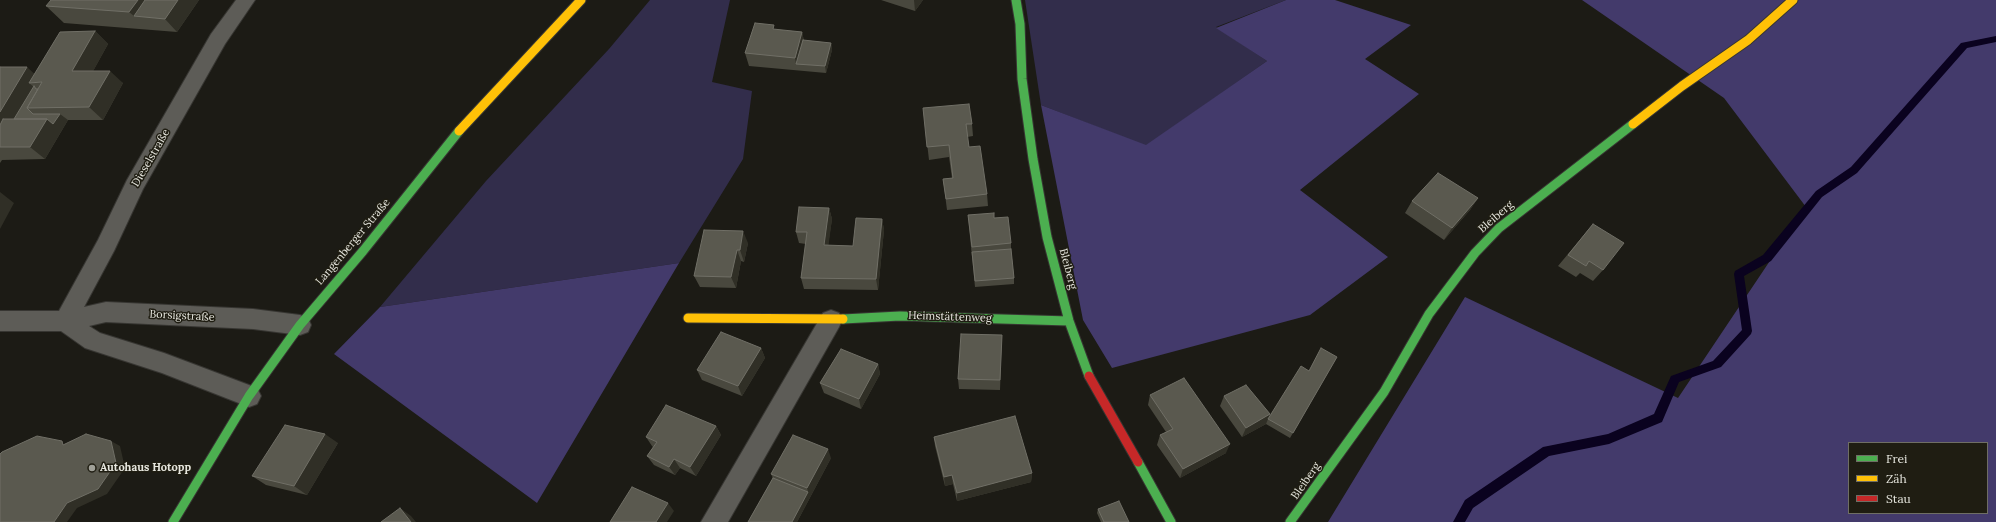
<!DOCTYPE html>
<html>
<head>
<meta charset="utf-8">
<style>
  body { margin:0 }
  #map { position:relative; width:1996px; height:522px; overflow:hidden; background:#1c1b15; font-family:Lora,serif }
  canvas { display:block }
  .legend { position:absolute; left:1848px; top:442px; width:140px; height:72px; box-sizing:border-box; background:#1f1d12; border:1px solid #6f6e64; margin:0; padding:5px 7px; list-style:none; font-size:12px; color:#e7e7df }
  .legend li { display:flex; align-items:center; gap:8px; height:20px }
  .legend b { width:20px; border:1px solid #6f6e64 }
</style>
</head>
<body>
<div id="map">
<canvas width="1996" height="522"></canvas>
<ul class="legend">
<li><b style="height:5px;background:#4caf50"></b>Frei</li>
<li><b style="height:5px;background:#ffc107"></b>Zäh</li>
<li><b style="height:5px;background:#c62828"></b>Stau</li>
</ul>
</div>
<script>
const c = document.querySelector('canvas').getContext('2d');
c.lineJoin = 'round';
function fill(path, color) {
  c.fillStyle = color;
  c.fill(path, 'evenodd');
}
function poly(rows) {
  const path = new Path2D();
  for (const r of rows) {
    path.moveTo(r[0], r[1]);
    for (let i = 2; i < r.length; i += 2) path.lineTo(r[i], r[i + 1]);
  }
  return path;
}
function stroke(path, color, width, dash) {
  c.strokeStyle = color;
  c.lineWidth = width;
  c.lineCap = dash ? 'butt' : 'round';
  c.setLineDash(dash || []);
  c.stroke(path);
}
function drawText(font, color, halo, rows, align = 'center') {
  c.font = font + ' Lora,serif';
  c.lineWidth = 3;
  c.setLineDash([]);
  c.textBaseline = 'middle';
  c.strokeStyle = halo;
  c.fillStyle = color;
  for (const [text, x, y, turn = 0] of rows) {
    c.save();
    c.translate(x, y);
    c.rotate((+turn || 0) * Math.PI / 180);
    c.textAlign = isNaN(turn) ? turn : align;
    if (halo) c.strokeText(text, 0, 0);
    c.fillText(text, 0, 0);
    c.restore();
  }
}
fill(poly([
  [650,0,730,0,712,82,752,91,743,159,679,263,380,307,486,181,609,49],
  [1025,0,1286,0,1216,27,1267,61,1146,146,1041,105]
]), '#322d4b');
fill(poly([
  [1286,0,1335,0,1411,25,1365,59,1419,94,1300,190,1388,257,1310,315,1112,368,1083,320,1041,105,1146,145,1267,61,1216,28],
  [1582,0,1996,0,1996,522,1328,522,1465,297,1678,398,1806,207,1724,98],
  [1849,443,1987,443,1987,513,1849,513],
  [679,263,537,503,334,354,380,307]
]), '#433a6b');
fill(poly([
  [1996,36,1996,42,1967,48,1857,173,1822,197,1771,261,1744,276,1752,331,1751,334,1721,367,1679,382,1662,422,1609,444,1549,456,1473,508,1465,522,1453,522,1465,500,1543,447,1608,434,1654,414,1671,376,1713,361,1742,330,1734,274,1735,271,1763,255,1816,191,1851,167,1961,43,1996,36]
]), '#0a021f');
const street = poly([
  [236,0,255,0,225,44,143,189,114,251,84,307,106,302,253,309,300,315,308,318,311,325,308,332,300,335,253,329,106,322,89,326,100,333,164,353,257,388,261,396,257,404,249,407,162,373,85,348,61,331,0,331,0,311,59,311,98,240,127,180,211,34,236,0],
  [831,310,839,313,842,320,839,327,728,522,701,522,823,313,831,310]
]);
const fast = poly([
  [1016,0,1020,24,1022,79,1033,159,1047,237,1069,321,1089,376],
  [843,319,900,316,1069,321],
  [1138,462,1171,522],
  [173,522,249,396,300,325,363,251,459,131],
  [1290,522,1384,392,1429,314,1475,253,1499,228,1633,124]
]);
const slow = poly([
  [1633,124,1682,86,1748,40,1793,0],
  [459,131,581,0],
  [688,318,843,319]
]);
const jam = poly([
  [1089,376,1138,462]
]);
stroke(street, '#373632', 2);
stroke(fast, '#373632', 11);
stroke(slow, '#373632', 11);
stroke(jam, '#373632', 11);
fill(street, '#5d5c57');
stroke(fast, '#4caf50', 9);
stroke(slow, '#ffc107', 9);
stroke(jam, '#c62828', 9);
fill(poly([
  [199,0,177,32,64,23,46,6],
  [881,0,923,0,915,11],
  [775,30,802,32,804,41,831,43,832,50,826,73,749,66,745,53],
  [95,31,108,44,93,71,123,83,103,120,68,120,45,159,2,160,0,163,0,67,35,74],
  [923,108,972,124,973,136,967,137,969,147,987,194,988,206,947,210,943,179,952,178,949,157,929,160],
  [1478,198,1470,210,1444,240,1405,213,1412,201],
  [829,208,832,219,828,245,853,246,882,219,884,230,878,290,804,289,801,278,806,244,799,243,796,232],
  [968,215,994,218,1011,243,1011,249,1014,278,1014,284,975,287,969,227],
  [1593,224,1603,270,1593,281,1580,273,1576,277,1558,266],
  [748,243,744,262,741,261,736,288,700,287,694,276],
  [1002,335,1000,390,959,389,958,379],
  [761,348,765,358,742,396,702,380,697,370],
  [1337,357,1290,438,1266,424,1242,437,1220,406,1224,396,1270,414,1268,419,1309,371],
  [878,364,880,374,861,409,824,393,820,383],
  [1150,395,1226,453,1180,478,1157,445,1160,435,1166,432,1148,405],
  [716,426,721,435,696,476,680,468,675,475,654,465,647,456,653,447,652,446,646,437],
  [934,437,1032,473,1031,482,957,501,953,484,945,486,935,446],
  [338,443,307,495,266,485,252,476],
  [831,458,797,522,748,522,773,478,771,474],
  [1098,509,1129,522,1101,522,1097,513]
]), '#49483e');
fill(poly([
  [138,0,167,0,134,16,129,12],
  [178,0,199,0,177,32,165,19],
  [914,0,923,0,915,11],
  [95,31,108,44,86,84,72,71],
  [802,32,805,45,796,64,795,58],
  [831,43,832,50,826,73,825,66],
  [27,67,41,80,42,82,29,83,41,93,27,108,0,147,0,112],
  [110,71,123,83,103,120,89,107],
  [60,114,68,120,45,159,30,147,47,119],
  [0,192,14,203,0,229],
  [1478,198,1470,210,1444,240,1452,228],
  [829,208,832,219,827,257,824,245],
  [882,219,884,230,878,290,876,279],
  [743,231,748,243,744,262,740,250],
  [737,250,741,261,736,288,731,277],
  [761,348,765,358,742,396,738,386],
  [878,364,880,374,861,409,859,399],
  [1270,414,1266,424,1242,437,1246,428],
  [716,426,721,435,696,476,690,467],
  [325,434,338,443,307,495,294,486],
  [111,441,120,446,125,468,107,494,77,508,67,522,54,522],
  [1230,444,1226,453,1180,478,1183,469],
  [828,449,831,458,797,522,792,522,808,492,807,488],
  [674,459,680,468,675,475,669,467],
  [1032,473,1031,482,957,501,957,493],
  [952,475,953,484,945,486,944,477],
  [668,503,674,511,667,522,656,522],
  [400,508,411,516,416,522,411,522]
]), '#302f26');
const building = poly([
  [51,0,138,0,129,12,46,6,51,0],
  [145,0,178,0,165,19,134,16,145,0],
  [755,23,774,25,773,29,802,32,795,58,745,53,755,23],
  [95,31,72,71,110,71,89,107,27,108,42,82,29,83,60,32,95,31],
  [803,40,831,43,825,66,796,64,803,40],
  [0,67,27,67,0,112,0,67],
  [34,86,36,89,38,89,27,108,33,114,60,114,53,124,47,119,14,119,34,86],
  [969,104,972,124,966,124,969,147,980,146,987,194,946,199,943,179,953,178,949,145,927,147,923,108,969,104],
  [3,119,47,119,30,147,0,147,0,125,3,119],
  [1438,173,1478,198,1452,228,1412,201,1438,173],
  [799,207,829,208,824,245,853,246,856,218,882,219,876,279,801,278,807,232,796,232,799,207],
  [994,213,994,218,1008,217,1011,243,972,247,968,215,994,213],
  [1593,224,1624,243,1603,270,1589,261,1586,266,1568,255,1593,224],
  [704,230,743,231,740,250,737,250,731,277,694,276,704,230],
  [1011,249,1014,278,975,281,972,252,1011,249],
  [721,332,761,348,738,386,697,370,721,332],
  [961,334,1002,335,1000,380,958,379,961,334],
  [1321,348,1337,357,1293,433,1268,419,1301,366,1309,371,1321,348],
  [841,349,878,364,859,399,820,383,841,349],
  [1184,378,1230,444,1183,469,1160,435,1173,429,1150,395,1184,378],
  [1246,385,1270,414,1246,428,1224,396,1246,385],
  [666,405,716,426,690,467,674,459,669,467,647,456,657,442,646,437,666,405],
  [1015,416,1032,473,957,493,952,475,944,477,934,437,1015,416],
  [285,425,325,434,294,486,252,476,285,425],
  [86,434,111,441,116,463,98,489,67,503,54,522,0,522,0,454,2,452,37,436,62,441,63,445,86,434],
  [793,435,828,449,807,488,771,474,793,435],
  [773,478,808,492,792,522,748,522,773,478],
  [632,487,668,503,656,522,610,522,632,487],
  [1119,501,1129,522,1104,522,1098,509,1119,501],
  [400,508,411,522,381,522,400,508]
]);
fill(building, '#5a594f');
stroke(building, '#706f66', 1);
for (const [x, y, r, color] of [
  [92,468,4,"#a0a098"]
]) {
  const dot = new Path2D();
  dot.arc(x, y, r, 0, 2 * Math.PI);
  c.fillStyle = color;
  c.fill(dot);
  stroke(dot, '#1f1d12', 1.5);
}
drawText('11px', '#e7e7df', '#1f1d12', [
  ["Dieselstraße",151,158,-60],
  ["Bleiberg",1496,217,-41],
  ["Langenberger Straße",353,242,-50],
  ["Bleiberg",1068,269,75],
  ["Borsigstraße",182,316,3],
  ["Heimstättenweg",950,317,2],
  ["Bleiberg",1306,481,-55]
]);
drawText('bold 11px', '#e7e7df', '#1f1d12', [
  ["Autohaus Hotopp",100,468]
], 'left');
</script>
</body>
</html>
